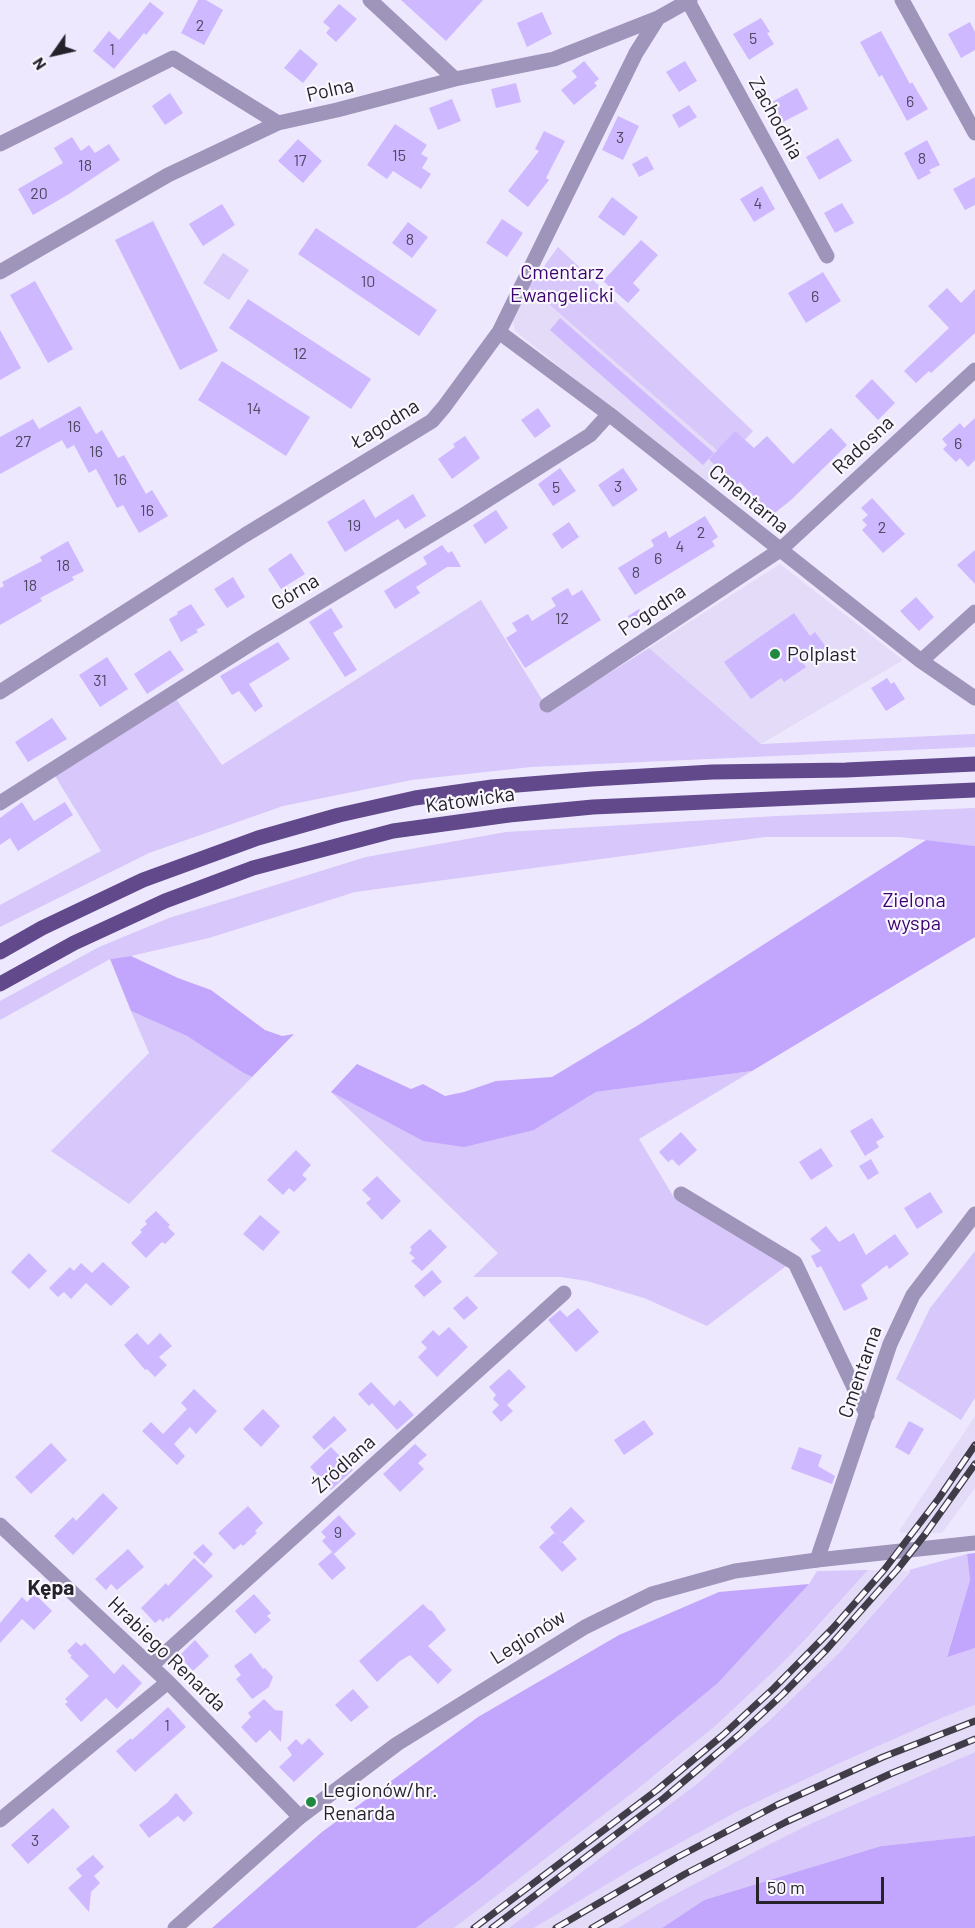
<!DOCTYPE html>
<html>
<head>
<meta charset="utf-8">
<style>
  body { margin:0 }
  #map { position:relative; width:975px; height:1928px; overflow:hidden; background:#eee8fe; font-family:Barlow,sans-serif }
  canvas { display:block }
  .north { position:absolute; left:24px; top:24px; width:60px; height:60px; -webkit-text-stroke:4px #faf8fe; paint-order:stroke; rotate:236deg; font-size:16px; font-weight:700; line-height:24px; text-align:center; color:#25222c }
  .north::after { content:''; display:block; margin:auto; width:21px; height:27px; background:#25222c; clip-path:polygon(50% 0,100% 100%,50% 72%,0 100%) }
  .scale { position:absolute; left:756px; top:1877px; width:128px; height:27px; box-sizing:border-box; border:3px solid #25222c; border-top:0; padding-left:8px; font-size:18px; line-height:21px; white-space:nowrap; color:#25222c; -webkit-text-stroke:4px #faf8fe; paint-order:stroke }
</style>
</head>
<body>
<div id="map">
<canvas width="975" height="1928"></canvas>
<div class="north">N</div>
<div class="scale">50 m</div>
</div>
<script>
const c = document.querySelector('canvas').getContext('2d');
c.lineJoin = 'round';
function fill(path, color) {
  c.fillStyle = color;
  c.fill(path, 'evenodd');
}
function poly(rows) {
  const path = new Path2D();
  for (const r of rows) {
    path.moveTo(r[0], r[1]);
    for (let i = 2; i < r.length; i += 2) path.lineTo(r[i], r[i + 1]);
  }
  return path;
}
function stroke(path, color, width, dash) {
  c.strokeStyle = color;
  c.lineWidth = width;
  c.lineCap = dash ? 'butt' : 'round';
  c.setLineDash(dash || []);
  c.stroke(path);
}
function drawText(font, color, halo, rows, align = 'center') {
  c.font = font + ' Barlow,sans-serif';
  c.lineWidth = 4.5;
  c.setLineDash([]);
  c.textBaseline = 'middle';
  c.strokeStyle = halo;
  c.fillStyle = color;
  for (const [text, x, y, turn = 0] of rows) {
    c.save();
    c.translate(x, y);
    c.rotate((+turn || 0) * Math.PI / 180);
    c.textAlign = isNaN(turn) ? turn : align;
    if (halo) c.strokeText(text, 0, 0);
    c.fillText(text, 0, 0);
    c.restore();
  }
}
fill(poly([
  [529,287,727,459,705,483,515,331,512,317],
  [780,564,903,660,761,744,649,648],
  [975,1416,975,1488,942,1533,901,1533,899,1531],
  [868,1570,910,1571,840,1652,769,1721,734,1753,653,1818,509,1928,454,1928,589,1826,677,1758,806,1640],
  [975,1705,975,1752,812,1823,758,1850,659,1903,618,1928,534,1928,636,1867,738,1811,842,1762,944,1717]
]), '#e3dbf7');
fill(poly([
  [558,247,753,431,727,459,529,287],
  [223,253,249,270,229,300,203,283],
  [481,600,549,711,649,648,761,744,975,734,975,747,531,767,412,780,283,806,149,853,0,927,0,905,101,851,55,776,176,699,222,765],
  [975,808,975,846,900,837,765,837,355,892,209,938,131,956,110,959,0,1020,0,1001,99,947,169,918,366,857,506,832,777,816],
  [131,1011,187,1036,252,1077,129,1204,51,1151,149,1053],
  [752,1071,639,1139,673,1196,786,1266,707,1326,644,1298,587,1281,561,1277,473,1277,498,1253,331,1092,423,1141,534,1130,596,1092],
  [975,1251,975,1398,961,1420,896,1379,930,1308],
  [967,1554,970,1580,947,1656,975,1648,975,1705,944,1717,842,1762,738,1811,636,1867,534,1928,509,1928,699,1782,769,1721,840,1652,910,1572,909,1570],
  [868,1570,806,1639,777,1668,715,1726,635,1791,454,1928,416,1928,481,1879,718,1683,809,1584,817,1571],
  [975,1752,975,1836,881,1846,704,1900,662,1928,618,1928,659,1903,758,1850,812,1823]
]), '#d7c7fa');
fill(poly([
  [926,840,975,846,975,937,752,1071,596,1092,534,1130,464,1147,423,1141,331,1092,357,1064,411,1089,423,1084,445,1096,464,1092,496,1081,552,1077,640,1024],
  [131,956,178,978,211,990,265,1030,282,1036,294,1034,252,1077,244,1073,187,1036,131,1011,110,959],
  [975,1553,975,1648,947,1657,970,1580,967,1554],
  [809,1584,718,1683,481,1879,416,1928,212,1928,322,1832,478,1717,619,1635,719,1592],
  [975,1836,975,1928,662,1928,704,1900,881,1846]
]), '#c2a6fd');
fill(poly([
  [198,0,206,0,223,10,204,45,181,33],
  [401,0,483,0,446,41],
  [150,2,164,13,146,35,144,33,114,69,93,51,109,31,119,40],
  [339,4,357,19,336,42,326,33,330,28,323,22],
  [542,12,552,34,527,47,517,23],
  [761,18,770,32,767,33,774,44,749,60,733,34],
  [970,22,975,32,975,50,961,58,948,34],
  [881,31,910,84,912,82,928,109,907,121,882,75,879,77,860,42],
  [300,49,318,64,303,83,284,68],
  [584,61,599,79,594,83,597,86,574,105,561,90,577,77,572,71],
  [685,61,697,81,679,92,666,72],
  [516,83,521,102,496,108,491,89],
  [797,88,808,109,783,122,772,102],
  [170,93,183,113,165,125,152,106],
  [452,99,461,121,438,130,429,108],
  [689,105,697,117,679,128,672,115],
  [618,116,639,126,623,160,602,150],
  [395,124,427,145,421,154,428,158,422,168,431,174,421,189,393,171,387,179,367,165],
  [544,131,565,141,546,178,549,180,528,207,508,191,539,151,535,149],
  [72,137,81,151,89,145,95,153,109,144,120,160,69,194,33,215,18,189,63,163,54,148],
  [838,138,852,161,819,180,806,157],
  [298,139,322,161,303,183,278,161],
  [927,140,940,165,929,170,931,173,918,180,904,153],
  [647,156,654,169,639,177,632,164],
  [975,177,975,205,965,210,953,189],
  [762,186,775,209,754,222,740,199],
  [612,197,638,217,624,236,598,217],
  [842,203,854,223,835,233,824,213],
  [222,204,235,225,203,246,189,224],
  [502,219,523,233,507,257,486,243],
  [153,221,218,351,180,370,115,240],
  [408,222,428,237,412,258,392,243],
  [316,228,437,310,419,336,298,254],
  [641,240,658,255,633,283,640,290,628,303,603,281],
  [823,272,841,301,806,323,788,293],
  [35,281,73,349,48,363,10,295],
  [947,288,961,303,975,289,975,333,931,373,929,371,916,383,904,371,949,328,928,306],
  [248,299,371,379,351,409,229,328],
  [560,318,714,453,703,465,550,330],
  [0,330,21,368,0,380],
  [222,361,310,417,286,456,198,400],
  [872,379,895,403,878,420,855,396],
  [80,406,96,434,102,430,118,458,124,455,146,494,152,490,168,516,139,533,123,505,117,508,96,469,89,473,74,445,67,449,62,440,0,474,0,437,33,419,39,429],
  [538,408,551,426,535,438,521,420],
  [975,418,975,460,968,467,960,458,956,462,943,449,947,445,942,439,960,423,964,428],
  [831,428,847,445,791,500,771,516,740,482,735,487,709,459,735,431,754,448,767,436,793,464],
  [465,436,480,458,452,479,438,459,455,447,453,444],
  [560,468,576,491,553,506,538,484],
  [623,468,638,490,613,507,598,485],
  [413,494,426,516,405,529,398,519,345,552,327,522,364,499,375,518],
  [872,498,905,534,883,553,862,530,867,525,862,520,868,515,861,508],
  [496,510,508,528,485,544,473,525],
  [705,516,718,537,712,541,715,546,635,595,618,568,654,546,651,540,666,531,669,538],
  [569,522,579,537,562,549,552,534],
  [68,541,84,571,72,577,74,580,40,598,42,601,0,625,0,588,4,586,2,582,42,561,40,557],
  [442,545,448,553,452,551,461,567,447,567,416,587,420,593,395,609,384,591,427,564,423,557],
  [975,550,975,584,957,565],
  [291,553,305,574,281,589,268,569],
  [233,577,245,597,227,608,214,589],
  [568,588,572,596,582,590,601,620,525,668,506,638,517,631,512,623,528,614,532,621,556,606,551,598],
  [916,597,934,617,919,631,900,611],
  [191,604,205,625,196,630,198,632,181,642,169,619,178,614,177,612],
  [331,608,343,627,333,633,357,670,345,677,309,622],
  [639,609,647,621,636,629,628,616],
  [794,613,810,636,815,632,826,647,803,663,806,667,784,682,781,678,751,699,724,662],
  [278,642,290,659,249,684,263,706,255,712,239,691,232,695,220,676],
  [170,650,184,670,147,694,134,674],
  [107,657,128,689,100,707,79,675],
  [887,678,891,684,894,682,905,699,886,711,871,688],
  [52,718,67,739,28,762,15,742],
  [22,802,34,821,65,802,73,815,18,851,10,838,0,845,0,818],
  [872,1118,884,1137,876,1142,879,1147,865,1156,850,1131],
  [681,1132,697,1150,679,1166,672,1159,668,1162,659,1152],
  [821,1148,833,1166,811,1180,799,1162],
  [296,1150,311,1165,302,1175,307,1179,294,1192,289,1188,283,1195,267,1180],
  [871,1159,879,1173,868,1180,859,1166],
  [377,1176,401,1201,382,1220,366,1203,371,1199,362,1190],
  [930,1192,943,1212,917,1229,904,1208],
  [156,1211,170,1225,168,1227,175,1234,165,1244,162,1242,146,1258,131,1243,142,1232,140,1230,147,1224,145,1221],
  [260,1215,280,1232,263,1251,243,1234],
  [826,1226,839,1242,854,1233,866,1255,895,1234,909,1254,889,1269,887,1265,861,1285,868,1299,844,1311,821,1266,817,1268,811,1256,821,1251,810,1239],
  [430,1229,447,1247,422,1271,411,1261,415,1258,409,1253,412,1250,410,1247],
  [29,1253,47,1271,29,1289,11,1272],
  [103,1262,130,1287,111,1306,86,1283,71,1299,64,1292,58,1297,49,1288,70,1267,74,1271,81,1263,92,1273],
  [432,1270,442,1282,424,1297,414,1286],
  [467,1296,478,1308,464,1320,453,1308],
  [578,1308,599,1332,576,1352,548,1320,560,1310,567,1317],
  [449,1327,468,1347,437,1377,418,1357,427,1348,421,1342,433,1330,439,1336],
  [137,1333,148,1345,160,1333,172,1346,159,1357,167,1365,155,1377,147,1369,145,1370,124,1345],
  [509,1369,526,1387,507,1405,513,1411,501,1422,492,1412,499,1405,493,1399,496,1395,489,1387],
  [371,1382,394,1406,400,1400,414,1415,397,1430,372,1403,369,1406,358,1394],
  [194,1389,217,1411,196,1434,190,1427,174,1444,185,1456,177,1465,142,1431,151,1422,163,1434,187,1409,181,1403],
  [263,1409,280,1426,261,1447,243,1429],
  [334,1416,347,1430,324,1450,312,1437],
  [644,1420,654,1434,624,1455,614,1440],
  [909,1421,924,1429,909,1455,895,1447],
  [51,1443,67,1460,31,1494,15,1477],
  [415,1444,427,1455,418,1463,424,1469,400,1492,383,1474],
  [331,1447,353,1470,331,1490,310,1467],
  [799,1447,822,1455,818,1466,835,1476,832,1484,791,1469],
  [103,1493,118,1508,73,1555,54,1536,73,1517,76,1521],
  [248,1506,263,1523,255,1531,257,1533,243,1546,241,1544,234,1550,218,1533],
  [571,1507,585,1521,562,1543,550,1527],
  [339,1515,356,1534,334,1554,322,1541,326,1537,321,1532],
  [554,1533,577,1559,562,1572,539,1547],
  [203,1544,213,1554,204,1564,193,1553],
  [128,1549,144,1567,117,1590,111,1584,106,1590,95,1579],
  [332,1552,346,1568,332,1580,318,1564],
  [194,1558,213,1576,168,1619,167,1617,163,1622,160,1619,155,1623,141,1608,166,1583,168,1586],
  [35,1594,52,1611,34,1630,22,1619,0,1643,0,1623,22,1597,27,1602],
  [254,1594,271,1613,267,1616,271,1620,255,1634,235,1611],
  [423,1604,430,1611,431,1610,446,1630,428,1646,452,1670,438,1684,410,1655,400,1661,377,1682,359,1661],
  [195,1640,209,1656,193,1671,179,1656],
  [76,1642,81,1646,85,1643,114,1674,123,1664,142,1683,117,1709,106,1698,81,1722,65,1704,68,1702,65,1699,89,1676,70,1657,72,1656,67,1651],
  [251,1653,263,1669,265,1668,273,1677,269,1687,252,1699,236,1679,241,1675,234,1666],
  [353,1689,369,1707,351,1722,335,1705],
  [264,1699,275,1710,283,1711,281,1742,270,1730,256,1743,241,1727,251,1717,248,1713],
  [168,1707,186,1727,135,1772,116,1751,131,1738,132,1740],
  [309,1738,324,1754,294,1782,279,1767,292,1755,287,1748,296,1739,302,1745],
  [176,1793,193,1813,184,1822,178,1816,149,1838,139,1825,167,1803],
  [53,1808,70,1827,28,1864,11,1845],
  [93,1855,104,1867,94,1876,100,1883,91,1892,89,1912,68,1888,82,1876,76,1869]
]), '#ceb8ff');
stroke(poly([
  [370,0,455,79],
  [902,0,975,133],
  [688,1,827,256],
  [0,144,173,58,278,123],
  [0,272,168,175,278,123,337,110,455,79,554,59,658,18,690,0],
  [499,332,609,414,921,661,975,698],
  [921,661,975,612],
  [0,692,245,535,432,421,444,407,499,332,636,53,658,18],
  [547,705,780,550,975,370],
  [0,803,257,640,462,516,590,435,609,414],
  [681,1194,795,1263,867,1415],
  [0,1525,168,1682,300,1817],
  [817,1560,890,1344,913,1295,975,1214],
  [151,1666,564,1293],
  [0,1820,168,1682]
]), '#9f94ba', 15);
stroke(poly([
  [175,1928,300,1817,397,1744,585,1627,652,1594,735,1571,817,1560,975,1543]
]), '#9f94ba', 15);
stroke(poly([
  [0,952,42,928,143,880,258,838,339,815,415,798,492,787,592,779,712,772,846,770,975,764],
  [0,984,74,943,165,901,253,868,393,831,509,815,593,807,975,790]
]), '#61498b', 15);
const rail = poly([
  [474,1928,657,1790,723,1735,774,1688,833,1628,884,1570,939,1498,975,1445],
  [492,1928,664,1798,740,1734,783,1694,827,1649,897,1570,926,1533,975,1464],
  [556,1928,676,1858,777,1805,883,1757,975,1721],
  [592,1928,685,1874,786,1822,890,1774,975,1739]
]);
stroke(rail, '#403d49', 7);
stroke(rail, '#faf8fe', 4.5, [14]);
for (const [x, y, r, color] of [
  [775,654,6,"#21893f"],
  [311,1802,6,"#21893f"]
]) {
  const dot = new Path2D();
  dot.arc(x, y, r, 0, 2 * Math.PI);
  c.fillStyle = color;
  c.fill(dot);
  stroke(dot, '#faf8fe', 2);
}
drawText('16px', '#4f4861', null, [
  ["2",200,26],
  ["5",753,39],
  ["1",112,50],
  ["6",910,102],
  ["3",620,138],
  ["15",399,156],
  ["8",922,159],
  ["17",300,161],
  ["18",85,166],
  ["20",39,194],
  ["4",758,204],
  ["8",410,240],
  ["10",368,282],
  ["6",815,297],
  ["12",300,354],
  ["14",254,409],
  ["16",74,427],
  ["27",23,442],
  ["6",958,444],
  ["16",96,452],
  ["16",120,480],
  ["3",618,487],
  ["5",556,488],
  ["16",147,511],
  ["19",354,526],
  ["2",882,528],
  ["2",701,533],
  ["4",680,547],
  ["6",658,559],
  ["18",63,566],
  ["8",636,573],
  ["18",30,586],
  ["12",562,619],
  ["31",100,681],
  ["9",338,1533],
  ["1",167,1726],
  ["3",35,1841]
]);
drawText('20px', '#25222c', '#faf8fe', [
  ["Polna",330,90,-13],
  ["Zachodnia",776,118,61],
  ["Łagodna",385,424,-32],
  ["Radosna",863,445,-43],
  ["Cmentarna",749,499,39],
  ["Górna",295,592,-31],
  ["Pogodna",652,610,-34],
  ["Katowicka",470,800,-8],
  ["Cmentarna",860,1372,-71],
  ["Źródlana",344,1464,-42],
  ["Legionów",528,1637,-32],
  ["Hrabiego Renarda",167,1654,44]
]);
drawText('20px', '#3a036d', '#faf8fe', [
  ["Cmentarz",562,272],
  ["Ewangelicki",562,295],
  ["Zielona",914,900],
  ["wyspa",914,923]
]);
drawText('20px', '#25222c', '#faf8fe', [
  ["Polplast",787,654],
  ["Legionów/hr.",323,1790],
  ["Renarda",323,1813]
], 'left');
drawText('bold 21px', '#25222c', '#faf8fe', [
  ["Kępa",51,1588]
]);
</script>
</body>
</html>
